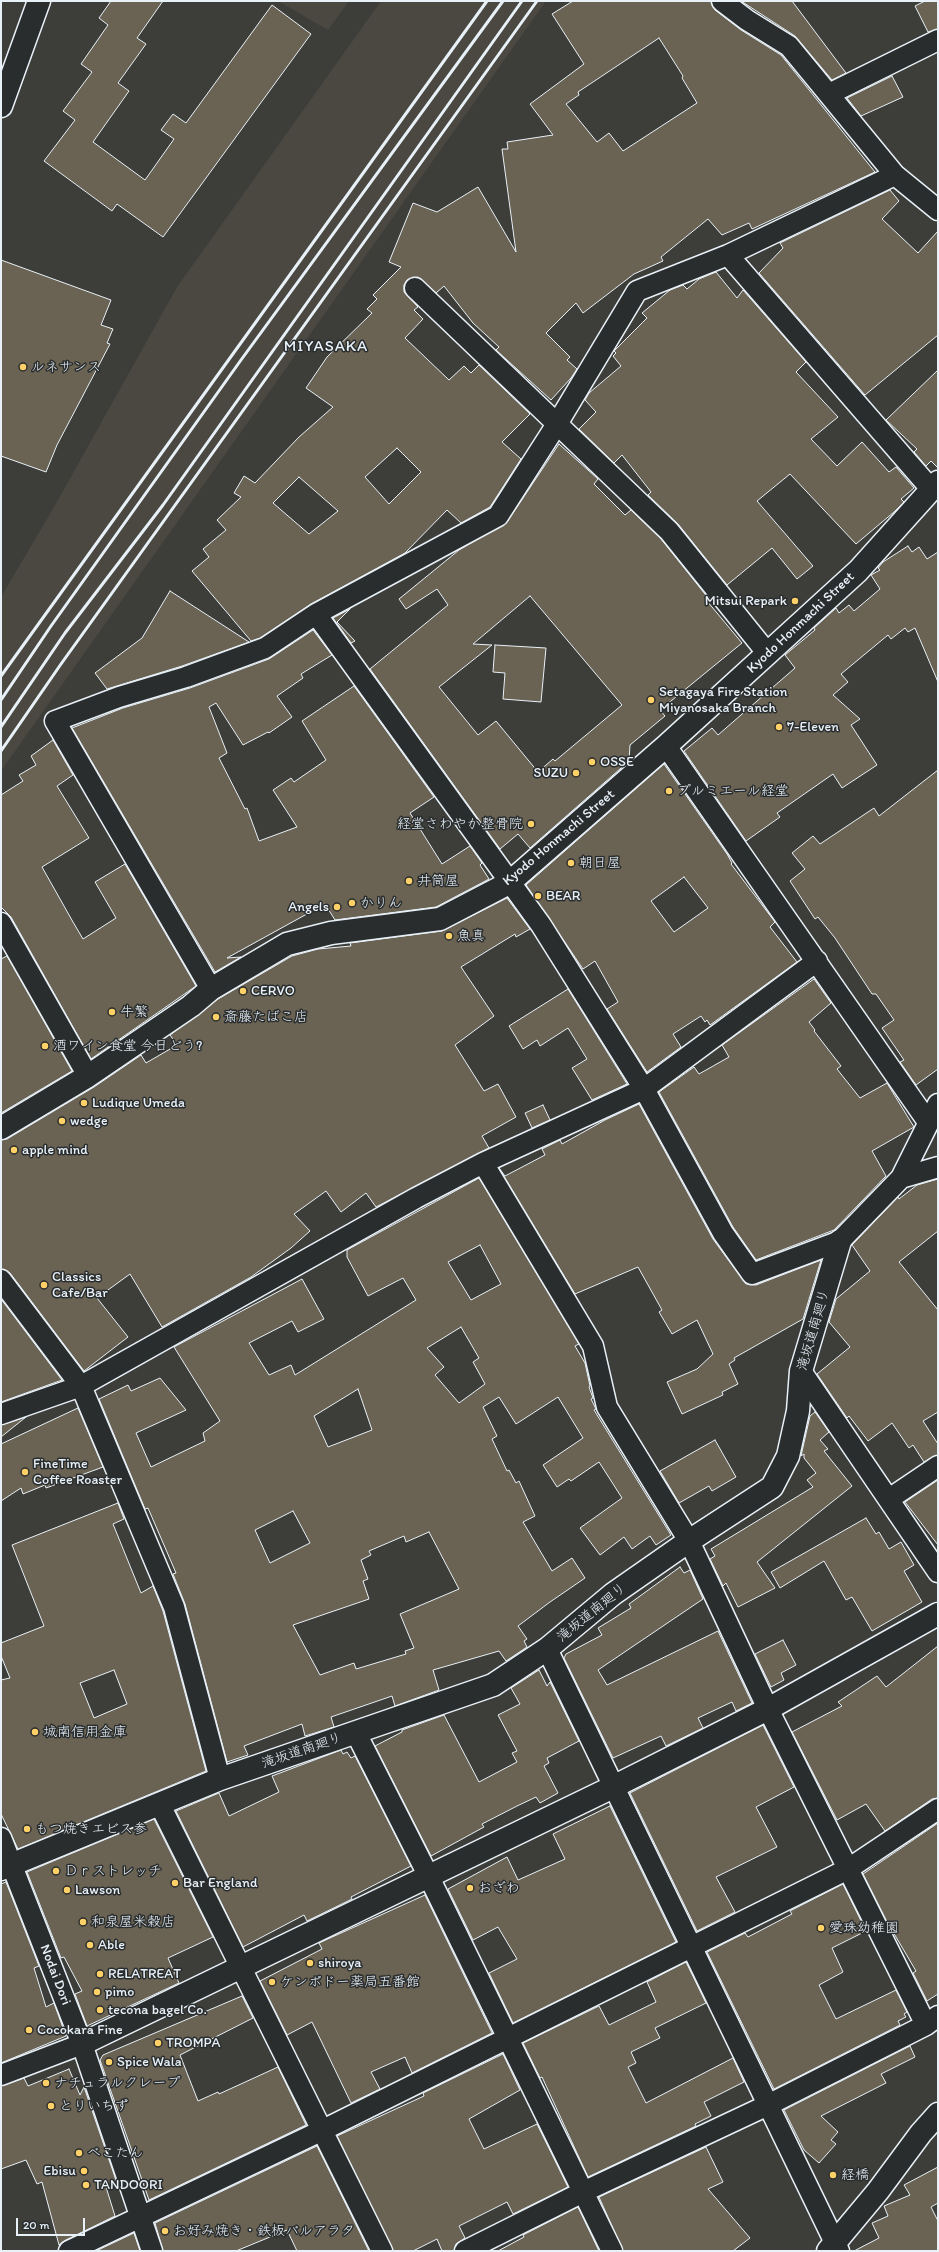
<!DOCTYPE html>
<html>
<head>
<meta charset="utf-8">
<style>
  body { margin:0 }
  #map { position:relative; width:939px; height:2252px; overflow:hidden; background:#3d3d39; font-family:Itim,sans-serif }
  canvas { display:block }
  .frame { position:absolute; inset:0; border:2px solid #e8f1f8; pointer-events:none }
  .scale { position:absolute; left:16px; top:2218px; width:69px; height:18px; box-sizing:border-box; border:2px solid #e8f1f8; border-top:0; padding-left:5px; font-size:12px; line-height:14px; white-space:nowrap; color:#e8f1f8; -webkit-text-stroke:3px #2a2d2e; paint-order:stroke }
</style>
</head>
<body>
<div id="map">
<canvas width="939" height="2252"></canvas>
<div class="frame"></div>
<div class="scale">20 m</div>
</div>
<script>
const c = document.querySelector('canvas').getContext('2d');
c.lineJoin = 'round';
function fill(path, color) {
  c.fillStyle = color;
  c.fill(path, 'evenodd');
}
function poly(rows) {
  const path = new Path2D();
  for (const r of rows) {
    path.moveTo(r[0], r[1]);
    for (let i = 2; i < r.length; i += 2) path.lineTo(r[i], r[i + 1]);
  }
  return path;
}
function stroke(path, color, width, dash) {
  c.strokeStyle = color;
  c.lineWidth = width;
  c.lineCap = dash ? 'butt' : 'round';
  c.setLineDash(dash || []);
  c.stroke(path);
}
function drawText(font, color, halo, rows, align = 'center') {
  c.font = font + ' Itim,"Klee One",sans-serif';
  c.lineWidth = 3;
  c.setLineDash([]);
  c.textBaseline = 'middle';
  c.strokeStyle = halo;
  c.fillStyle = color;
  for (const [text, x, y, turn = 0] of rows) {
    c.save();
    c.translate(x, y);
    c.rotate((+turn || 0) * Math.PI / 180);
    c.textAlign = isNaN(turn) ? turn : align;
    if (halo) c.strokeText(text, 0, 0);
    c.fillText(text, 0, 0);
    c.restore();
  }
}
fill(poly([
  [278,1,349,1,328,30],
  [381,1,546,1,1,771,1,597,54,507,177,287]
]), '#4a4841');
const building = poly([
  [111,1,163,1,137,38,146,44,118,83,129,91,93,142,145,180,174,139,161,130,173,114,186,123,272,5,311,34,163,237,117,204,112,211,44,161,75,120,63,111,92,72,81,64,108,25,99,18,111,1],
  [573,1,711,1,715,10,741,30,781,55,875,172,752,229,749,223,722,235,708,219,661,257,663,261,634,274,583,313,576,303,546,333,570,357,567,360,577,369,571,378,551,400,496,350,499,347,473,323,444,286,436,293,418,277,407,280,404,285,404,292,418,307,414,310,423,319,405,338,449,380,464,366,471,373,479,365,530,414,502,442,521,459,490,507,461,523,447,510,405,553,311,604,260,638,251,641,192,571,209,557,203,549,226,530,217,520,241,497,234,493,244,476,255,483,299,437,333,407,306,388,327,357,372,313,367,309,377,299,373,295,401,267,389,262,413,203,437,212,478,187,516,252,502,149,508,149,507,142,553,135,530,104,584,64,552,14,573,1],
  [659,38,683,76,682,78,697,103,623,151,609,133,597,142,566,104,579,95,578,92,659,38],
  [397,448,421,472,389,504,365,477,397,448],
  [299,477,338,511,309,534,273,503,299,477],
  [741,1,792,1,846,73,832,80,795,36,741,1],
  [925,1,938,1,938,29,928,32,915,6,925,1],
  [892,76,903,97,861,116,847,98,892,76],
  [890,190,899,201,882,219,918,253,938,231,938,335,865,395,759,273,783,248,780,243,890,190],
  [1,260,111,300,101,325,113,329,107,343,110,344,57,445,46,472,1,456,1,260],
  [716,272,737,298,743,290,806,362,796,372,838,417,811,439,837,466,862,442,889,472,896,467,914,488,901,499,904,502,894,512,856,544,790,474,757,501,813,566,797,579,772,548,727,585,678,524,648,495,651,492,622,455,614,463,579,429,596,412,585,400,589,393,621,366,613,356,616,353,614,351,647,318,642,313,670,290,683,285,687,289,699,279,716,272],
  [938,370,938,468,931,461,926,466,914,452,917,449,886,420,938,370],
  [559,444,598,479,594,484,625,515,631,510,661,539,709,599,707,601,742,643,660,710,665,716,630,745,629,761,530,848,518,834,500,849,370,669,448,605,437,589,406,609,399,599,459,550,507,522,559,444],
  [530,596,622,705,555,761,553,759,538,772,496,721,478,735,439,687,492,645,473,644,530,596],
  [908,546,912,552,919,547,927,559,938,552,938,682,915,628,908,632,905,628,891,639,888,635,841,674,848,682,833,695,860,719,851,725,877,765,842,788,833,774,777,813,780,817,746,841,684,751,712,728,718,735,795,668,785,655,815,630,814,628,836,608,839,613,849,605,854,611,880,589,871,575,880,570,878,568,883,562,908,546],
  [170,591,249,642,182,666,107,689,95,673,142,638,170,591],
  [350,609,337,622,355,641,351,643,333,618,350,609],
  [313,630,332,655,301,674,303,678,277,696,292,717,269,733,268,732,243,745,216,703,209,707,227,753,219,758,245,809,247,808,259,841,297,827,273,790,291,778,294,782,326,760,302,721,354,686,434,797,410,813,442,864,470,846,482,863,480,865,489,879,436,907,335,920,325,904,227,958,241,957,215,972,72,728,123,708,190,688,269,659,313,630],
  [495,645,546,648,541,702,503,699,505,673,493,672,495,645],
  [53,740,73,775,57,786,89,838,42,867,73,922,83,939,116,918,95,882,125,864,196,986,91,1059,11,917,1,907,1,795,23,781,19,775,36,765,31,756,53,740],
  [664,764,727,854,732,863,731,864,775,922,770,927,797,962,710,1025,707,1020,705,1022,701,1016,673,1034,681,1047,647,1072,607,1009,618,1002,595,961,583,969,526,885,664,764],
  [684,877,708,908,674,932,651,901,684,877],
  [938,770,938,1069,916,1085,900,1062,904,1060,882,1028,894,1020,876,994,872,994,835,938,818,917,815,919,790,881,805,869,792,853,813,836,820,844,874,808,879,816,938,770],
  [507,898,530,929,516,937,515,934,461,967,494,1016,455,1045,484,1091,498,1084,516,1117,482,1136,489,1148,376,1207,366,1193,341,1212,326,1191,294,1214,310,1231,291,1248,251,1277,162,1327,130,1274,97,1298,128,1337,84,1371,10,1273,1,1269,1,1140,7,1139,94,1087,141,1055,146,1063,177,1045,170,1035,218,999,292,956,318,949,351,946,350,943,442,931,507,898],
  [7,956,72,1071,1,1113,1,959,7,956],
  [814,979,831,1003,809,1022,815,1030,814,1031,841,1066,837,1069,860,1098,887,1083,914,1127,872,1151,886,1176,834,1230,756,1260,733,1227,659,1092,694,1067,699,1074,729,1057,722,1045,814,979],
  [568,989,627,1084,592,1100,572,1068,587,1059,568,1028,540,1046,537,1040,523,1049,509,1026,568,989],
  [639,1104,713,1239,746,1284,756,1285,821,1260,803,1319,734,1358,735,1360,729,1364,738,1384,722,1392,723,1395,682,1414,667,1382,697,1369,713,1354,697,1320,672,1334,659,1312,662,1310,638,1267,575,1294,499,1168,505,1176,545,1155,542,1149,560,1140,562,1144,605,1120,639,1104],
  [543,1105,550,1120,532,1128,525,1113,543,1105],
  [479,1178,579,1344,575,1346,585,1363,590,1386,589,1387,593,1398,591,1399,596,1409,594,1410,671,1535,656,1545,650,1536,632,1549,624,1537,600,1555,580,1528,622,1498,599,1462,571,1481,569,1479,557,1487,543,1465,583,1438,558,1397,516,1424,499,1397,483,1407,497,1436,492,1439,507,1471,509,1470,516,1483,519,1481,535,1516,523,1522,552,1571,572,1558,585,1578,550,1602,518,1626,527,1639,524,1641,527,1647,506,1661,499,1651,433,1670,439,1690,395,1706,392,1696,331,1717,334,1727,305,1736,302,1724,244,1746,248,1755,227,1762,185,1604,173,1574,176,1573,148,1508,145,1509,99,1399,128,1385,131,1391,160,1378,186,1410,136,1433,151,1467,205,1441,203,1433,220,1421,174,1347,302,1279,324,1319,298,1332,292,1321,249,1343,269,1375,291,1365,295,1375,416,1300,403,1278,368,1296,347,1257,347,1250,479,1178],
  [480,1245,501,1284,471,1300,448,1262,480,1245],
  [461,1327,479,1358,473,1362,485,1384,459,1403,435,1375,444,1367,427,1348,461,1327],
  [358,1389,372,1430,328,1447,314,1416,358,1389],
  [293,1511,310,1543,270,1563,255,1530,293,1511],
  [429,1532,459,1589,400,1614,414,1648,405,1651,406,1654,356,1669,354,1663,320,1675,293,1625,369,1599,363,1581,368,1579,361,1560,371,1555,369,1551,404,1536,406,1542,429,1532],
  [938,1179,938,1231,899,1262,938,1310,938,1412,923,1421,938,1444,938,1455,924,1462,913,1445,909,1448,892,1423,868,1441,849,1416,847,1418,817,1374,850,1347,829,1322,836,1299,870,1271,852,1245,898,1197,899,1199,917,1185,938,1179],
  [1,1299,62,1380,1,1402,1,1299],
  [78,1408,103,1467,46,1488,45,1485,23,1494,21,1488,1,1501,1,1444,78,1408],
  [815,1412,829,1432,820,1440,828,1449,824,1451,852,1486,757,1562,775,1588,738,1607,726,1583,723,1586,710,1559,715,1556,711,1549,813,1487,807,1480,816,1473,804,1458,804,1454,801,1456,810,1416,815,1412],
  [26,1417,1,1437,1,1425,26,1417],
  [715,1440,736,1477,712,1491,709,1486,679,1503,660,1471,715,1440],
  [938,1480,938,1545,905,1502,938,1480],
  [118,1503,124,1519,113,1524,141,1593,153,1586,163,1611,206,1771,18,1849,1,1814,1,1680,10,1678,1,1656,1,1643,44,1626,12,1545,118,1503],
  [114,1670,127,1704,94,1718,80,1683,114,1670],
  [866,1518,876,1534,879,1532,889,1549,901,1542,914,1565,904,1571,922,1602,872,1631,852,1597,846,1600,824,1561,780,1588,771,1572,866,1518],
  [680,1567,684,1573,690,1570,703,1599,598,1670,607,1685,718,1631,752,1703,736,1711,732,1702,698,1718,703,1728,666,1746,661,1736,613,1758,564,1658,566,1654,602,1635,598,1628,631,1608,629,1604,680,1567],
  [783,1640,796,1665,781,1673,784,1680,771,1687,755,1654,783,1640],
  [938,1646,938,1798,932,1799,885,1831,866,1804,837,1820,792,1732,842,1706,838,1702,877,1676,886,1687,938,1646],
  [539,1670,547,1686,550,1682,579,1741,547,1758,549,1763,544,1766,558,1793,540,1803,536,1797,517,1806,482,1824,484,1827,431,1856,375,1746,402,1732,402,1730,444,1715,479,1782,517,1762,512,1753,517,1751,498,1715,520,1704,511,1688,539,1670],
  [763,1725,794,1787,756,1807,777,1847,716,1877,735,1912,697,1931,630,1793,763,1725],
  [341,1750,343,1754,347,1752,351,1758,355,1756,411,1866,351,1897,352,1899,307,1921,304,1915,243,1947,176,1811,219,1793,229,1816,279,1792,272,1776,341,1750],
  [610,1806,676,1942,513,2023,489,1973,517,1959,498,1927,473,1940,448,1889,507,1857,518,1880,565,1859,553,1834,610,1806],
  [154,1819,213,1937,168,1958,179,1983,87,2026,75,1994,82,1991,64,1957,61,1958,27,1872,154,1819],
  [938,1823,938,1994,927,2001,913,1973,916,1971,886,1920,863,1874,938,1823],
  [6,1882,39,1966,34,1968,46,2007,54,2003,66,2036,1,2063,1,1884,6,1882],
  [843,1884,866,1931,832,1948,843,1972,819,1985,836,2019,896,1990,907,2012,904,2014,906,2017,898,2021,900,2025,774,2089,707,1952,745,1933,748,1937,792,1914,790,1911,843,1884],
  [425,1895,492,2033,412,2073,405,2057,371,2072,380,2089,351,2103,312,2022,287,2035,260,1981,322,1949,319,1943,425,1895],
  [686,1962,706,2003,655,2028,660,2038,631,2052,636,2063,628,2067,646,2103,733,2058,744,2082,704,2102,711,2116,695,2124,696,2126,588,2177,542,2077,540,2078,523,2043,599,2006,609,2025,656,2002,647,1982,686,1962],
  [242,1996,253,2018,180,2055,198,2101,218,2092,219,2094,278,2067,306,2125,149,2200,100,2060,103,2055,242,1996],
  [910,2046,915,2057,881,2074,886,2083,821,2116,838,2132,831,2140,836,2144,819,2163,804,2150,784,2110,910,2046],
  [503,2054,520,2090,469,2119,484,2149,537,2124,568,2187,513,2214,507,2202,459,2226,465,2238,456,2244,454,2251,442,2251,437,2239,413,2251,393,2251,337,2136,424,2096,423,2093,503,2054],
  [69,2069,80,2095,84,2087,117,2183,106,2187,115,2216,64,2241,59,2245,42,2182,37,2184,26,2160,1,2169,1,2086,24,2078,28,2086,69,2069],
  [317,2146,369,2251,297,2251,287,2230,236,2251,163,2251,155,2223,317,2146],
  [706,2147,723,2182,708,2189,750,2238,733,2251,623,2251,599,2197,706,2147],
  [938,2167,938,2203,931,2207,938,2221,938,2251,854,2251,879,2238,872,2223,888,2216,884,2206,910,2195,904,2185,938,2167],
  [578,2207,599,2251,498,2251,524,2237,523,2235,578,2207],
  [134,2233,140,2251,96,2251,134,2233]
]);
fill(building, '#6a6353');
stroke(building, '#e8f1f8', 1);
const minor = poly([
  [722,1,747,20,789,46,895,175,938,210],
  [829,94,938,40],
  [728,255,931,489],
  [415,288,669,531,768,654],
  [316,614,541,925,644,1089,723,1233,752,1274,840,1241,901,1178,938,1104],
  [666,746,928,1122],
  [1,923,88,1076],
  [211,989,55,721,119,697,186,677,265,648,316,614,498,516,557,424,637,291,728,255,895,175],
  [483,1163,593,1346,607,1407,689,1541,768,1709,926,2025],
  [901,1178,938,1167],
  [1,1280,81,1386,174,1607,220,1779],
  [801,1371,938,1572],
  [1,1414,81,1386,416,1198,483,1163,644,1089,817,961],
  [889,1499,938,1466],
  [547,1649,839,2251],
  [356,1733,429,1877,612,2251],
  [160,1805,382,2251],
  [1,1838,82,2044,152,2251],
  [1,2075,82,2044],
  [69,2251,323,2130,848,1869,938,1809],
  [465,2251,583,2192,768,2105,926,2025,938,2016]
]);
const tertiary = poly([
  [1,106,39,1],
  [1,1869,220,1779,493,1685,547,1649,613,1594,689,1541,772,1487,788,1456,798,1411,801,1371,840,1241],
  [82,2044,613,1787,768,1709,938,1614],
  [828,2251,878,2191,921,2133,938,2114]
]);
const secondary = poly([
  [1,1128,88,1076,191,1006,211,989,287,944,331,933,440,919,509,883,666,746,858,571,938,482]
]);
stroke(minor, '#e8f1f8', 23);
stroke(tertiary, '#e8f1f8', 25);
stroke(secondary, '#e8f1f8', 25);
stroke(minor, '#2a2d2e', 20);
stroke(tertiary, '#2a2d2e', 22);
stroke(secondary, '#2a2d2e', 22);
stroke(poly([
  [1,676,487,1],
  [1,700,51,626,241,360,503,1],
  [1,727,65,633,163,505,522,1],
  [1,751,61,664,537,1]
]), '#e8f1f8', 3);
for (const [x, y, r, color] of [
  [23,367,4,"#ffd166"],
  [795,601,4,"#ffd166"],
  [651,700,4,"#ffd166"],
  [779,727,4,"#ffd166"],
  [592,762,4,"#ffd166"],
  [576,773,4,"#ffd166"],
  [669,791,4,"#ffd166"],
  [531,824,4,"#ffd166"],
  [571,863,4,"#ffd166"],
  [409,881,4,"#ffd166"],
  [538,896,4,"#ffd166"],
  [352,903,4,"#ffd166"],
  [337,907,4,"#ffd166"],
  [449,936,4,"#ffd166"],
  [243,991,4,"#ffd166"],
  [112,1012,4,"#ffd166"],
  [216,1017,4,"#ffd166"],
  [45,1046,4,"#ffd166"],
  [84,1103,4,"#ffd166"],
  [62,1121,4,"#ffd166"],
  [14,1150,4,"#ffd166"],
  [44,1285,4,"#ffd166"],
  [25,1472,4,"#ffd166"],
  [35,1732,4,"#ffd166"],
  [27,1829,4,"#ffd166"],
  [56,1871,4,"#ffd166"],
  [175,1883,4,"#ffd166"],
  [470,1888,4,"#ffd166"],
  [67,1890,4,"#ffd166"],
  [83,1922,4,"#ffd166"],
  [821,1928,4,"#ffd166"],
  [90,1945,4,"#ffd166"],
  [310,1963,4,"#ffd166"],
  [100,1974,4,"#ffd166"],
  [272,1982,4,"#ffd166"],
  [97,1992,4,"#ffd166"],
  [100,2010,4,"#ffd166"],
  [29,2030,4,"#ffd166"],
  [158,2043,4,"#ffd166"],
  [109,2062,4,"#ffd166"],
  [46,2083,4,"#ffd166"],
  [51,2106,4,"#ffd166"],
  [79,2153,4,"#ffd166"],
  [84,2171,4,"#ffd166"],
  [833,2175,4,"#ffd166"],
  [86,2185,4,"#ffd166"],
  [165,2231,4,"#ffd166"]
]) {
  const dot = new Path2D();
  dot.arc(x, y, r, 0, 2 * Math.PI);
  c.fillStyle = color;
  c.fill(dot);
  stroke(dot, '#2a2d2e', 1.5);
}
drawText('14px', '#e8f1f8', '#2a2d2e', [
  ["ルネサンス",31,367],
  ["Mitsui Repark",787,601,"right"],
  ["Setagaya Fire Station",659,692],
  ["Miyanosaka Branch",659,708],
  ["7-Eleven",787,727],
  ["OSSE",600,762],
  ["SUZU",568,773,"right"],
  ["プルミエール経堂",677,791],
  ["経堂さわやか整骨院",523,824,"right"],
  ["朝日屋",579,863],
  ["井筒屋",417,881],
  ["BEAR",546,896],
  ["かりん",360,903],
  ["Angels",329,907,"right"],
  ["魚真",457,936],
  ["CERVO",251,991],
  ["牛繁",120,1012],
  ["斎藤たばこ店",224,1017],
  ["酒ワイン食堂 今日どう?",53,1046],
  ["Ludique Umeda",92,1103],
  ["wedge",70,1121],
  ["apple mind",22,1150],
  ["Classics",52,1277],
  ["Cafe/Bar",52,1293],
  ["FineTime",33,1464],
  ["Coffee Roaster",33,1480],
  ["城南信用金庫",43,1732],
  ["もつ焼きエビス参",35,1829],
  ["Ｄｒストレッチ",64,1871],
  ["Bar England",183,1883],
  ["おざわ",478,1888],
  ["Lawson",75,1890],
  ["和泉屋米穀店",91,1922],
  ["愛珠幼稚園",829,1928],
  ["Able",98,1945],
  ["shiroya",318,1963],
  ["RELATREAT",108,1974],
  ["ケンポドー薬局五番館",280,1982],
  ["pimo",105,1992],
  ["tecona bagel Co.",108,2010],
  ["Cocokara Fine",37,2030],
  ["TROMPA",166,2043],
  ["Spice Wala",117,2062],
  ["ナチュラルクレープ",54,2083],
  ["とりいちず",59,2106],
  ["べこたん",87,2153],
  ["Ebisu",76,2171,"right"],
  ["経橋",841,2175],
  ["TANDOORI",94,2185],
  ["お好み焼き・鉄板バルアラタ",173,2231]
], 'left');
drawText('14px', '#e8f1f8', '#2a2d2e', [
  ["Kyodo Honmachi Street",801,623,-43],
  ["Kyodo Honmachi Street",559,838,-40],
  ["滝坂道南廻り",814,1330,-74],
  ["滝坂道南廻り",592,1613,-39],
  ["滝坂道南廻り",302,1751,-19],
  ["Nodai Dori",55,1975,69]
]);
c.letterSpacing = '1px';
drawText('16px', '#e8f1f8', '#2a2d2e', [
  ["MIYASAKA",326,347]
]);
c.letterSpacing = '0px';
</script>
</body>
</html>
